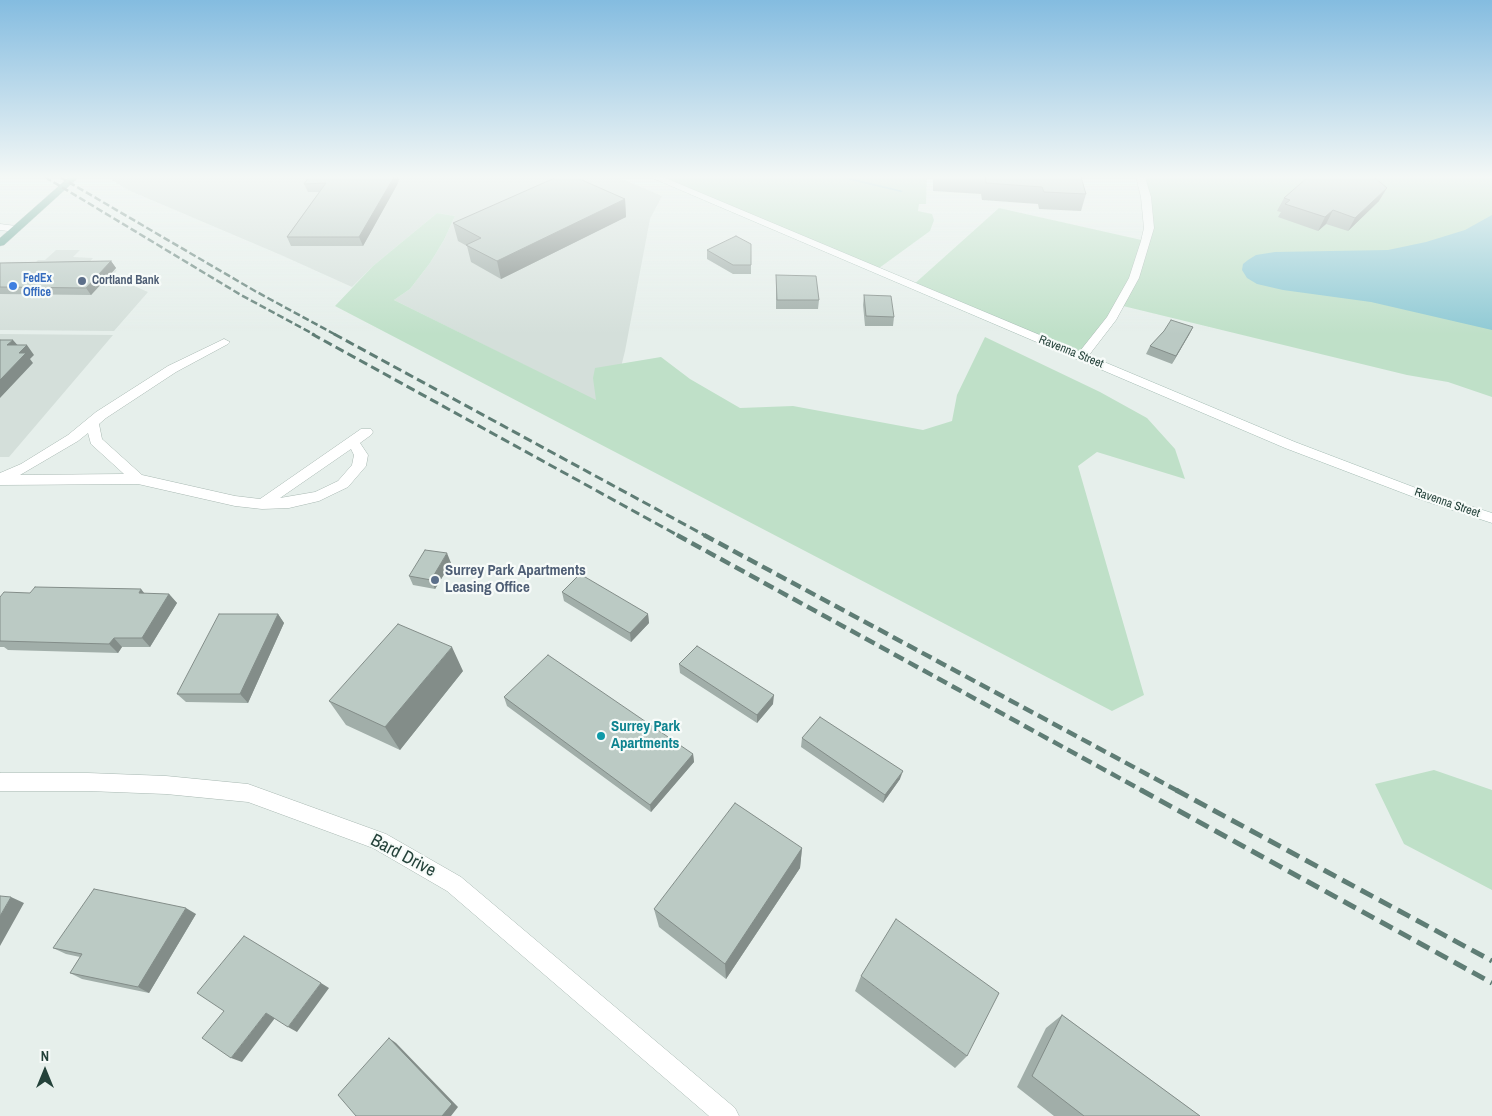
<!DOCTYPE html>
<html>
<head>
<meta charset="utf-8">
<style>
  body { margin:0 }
  #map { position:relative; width:1492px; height:1116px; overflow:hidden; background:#e6efeb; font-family:"Archivo Narrow",sans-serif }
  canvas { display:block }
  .north { position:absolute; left:20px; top:1046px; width:50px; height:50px; -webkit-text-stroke:4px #f7fbf9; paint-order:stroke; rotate:0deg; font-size:14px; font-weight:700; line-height:20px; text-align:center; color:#24423a }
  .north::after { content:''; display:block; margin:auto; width:18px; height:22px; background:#24423a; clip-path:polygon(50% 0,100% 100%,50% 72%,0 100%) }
</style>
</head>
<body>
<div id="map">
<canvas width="1492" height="1116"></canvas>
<div class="north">N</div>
</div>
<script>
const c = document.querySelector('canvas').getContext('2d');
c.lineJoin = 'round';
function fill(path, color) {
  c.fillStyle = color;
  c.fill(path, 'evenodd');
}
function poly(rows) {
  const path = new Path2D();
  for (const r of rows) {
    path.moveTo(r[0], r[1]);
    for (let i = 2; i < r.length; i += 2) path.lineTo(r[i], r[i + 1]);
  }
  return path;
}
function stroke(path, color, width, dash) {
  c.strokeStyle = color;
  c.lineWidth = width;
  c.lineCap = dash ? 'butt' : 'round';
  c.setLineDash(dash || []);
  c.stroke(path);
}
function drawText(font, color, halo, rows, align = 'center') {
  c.font = font + ' "Archivo Narrow",sans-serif';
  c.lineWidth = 4.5;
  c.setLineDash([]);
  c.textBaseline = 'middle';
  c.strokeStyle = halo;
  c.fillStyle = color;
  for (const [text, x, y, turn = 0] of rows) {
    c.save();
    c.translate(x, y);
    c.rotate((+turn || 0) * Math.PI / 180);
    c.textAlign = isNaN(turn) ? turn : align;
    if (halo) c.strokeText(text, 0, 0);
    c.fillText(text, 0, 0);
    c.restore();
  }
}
fill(poly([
  [107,177,618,177,662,196,650,219,625,351,610,411,596,401,394,300,410,289,430,263,444,240,455,216,437,213,373,266,352,287,281,255,128,190],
  [56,250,80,250,73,257,93,258,88,264,103,265,117,270,105,286,132,285,148,292,114,331,0,330,0,269,29,269,38,260,45,260],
  [0,334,113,335,9,457,0,457]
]), '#d4dfda');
fill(poly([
  [654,177,927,177,926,204,919,204,918,211,932,214,934,220,930,231,875,271],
  [1140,177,1492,177,1492,397,1448,382,1407,375,1119,305,1082,356,912,286,999,208,1146,241],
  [437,213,455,216,444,240,430,263,410,289,394,300,596,400,593,378,595,368,661,357,690,379,740,408,793,406,923,430,952,421,957,395,985,337,1100,392,1147,418,1175,449,1185,479,1097,452,1078,466,1144,695,1112,711,335,306,373,266],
  [1434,770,1492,790,1492,890,1404,844,1375,784]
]), '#bfe0c8');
fill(poly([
  [1492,215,1492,330,1371,302,1283,290,1257,284,1247,278,1242,270,1243,264,1248,260,1256,255,1275,252,1388,250,1426,242,1465,230]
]), '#8ec9d4');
fill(poly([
  [837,177,847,177,903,191,901,192,837,177]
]), '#8ec9d4');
const lane = poly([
  [0,224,16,226,21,229,16,232,0,230,0,224],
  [224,339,230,342,228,344,176,372,106,418,99,424,102,439,142,475,235,496,260,499,361,429,371,429,373,432,371,435,360,443,368,455,366,466,348,487,319,501,289,508,262,509,235,506,138,484,0,485,0,473,21,464,68,435,96,412,168,366,224,339],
  [88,433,91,444,124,474,20,475,78,441,88,433],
  [351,449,354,455,352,465,338,481,315,492,280,498,351,449]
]);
const street = poly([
  [1136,177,1145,177,1151,197,1154,228,1139,278,1116,320,1086,359,1078,359,1076,356,1107,317,1129,278,1141,241,1144,228,1141,197,1136,177],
  [0,773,88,773,166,776,248,784,386,834,461,877,735,1108,739,1116,709,1116,447,891,373,848,248,802,166,794,88,791,0,791,0,773]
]);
const secondary = poly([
  [650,177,663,177,1295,442,1429,493,1492,513,1492,523,1419,499,1285,448,650,177]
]);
const primary = poly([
  [69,177,79,177,4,245,0,246,0,238,69,177]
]);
stroke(lane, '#a8b8b2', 1);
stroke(street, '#a8b8b2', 1);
stroke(secondary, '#a4bbb3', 1);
stroke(primary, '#c2cac8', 1);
fill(lane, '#fff');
fill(street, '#fff');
fill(secondary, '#fff');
fill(primary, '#6aa596');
stroke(poly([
  [45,177,241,295,315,335],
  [60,177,255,291,336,335]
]), '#5f7d75', 2.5, [7, 3]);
stroke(poly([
  [312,334,679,536],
  [334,334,706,536]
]), '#5f7d75', 3, [9, 4.5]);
stroke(poly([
  [677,535,1143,791],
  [704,535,1178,791]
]), '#5f7d75', 4.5, [11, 5.5]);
stroke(poly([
  [1141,790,1492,983],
  [1176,790,1492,961]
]), '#5f7d75', 5, [14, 7]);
fill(poly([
  [309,177,400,177,397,185,363,246,291,246,287,237,319,192,308,192,304,184],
  [933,177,1081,177,1086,194,1081,211,1039,209,1038,204,982,200,981,194,933,191],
  [1284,198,1379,201,1348,231,1326,224,1318,231,1278,217,1281,212,1277,211],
  [625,199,626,217,501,279,471,262,467,246,458,241,453,223],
  [751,244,751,274,733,274,707,259,707,250],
  [111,261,116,268,91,295,0,294,0,263],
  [776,275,819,300,818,309,776,309],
  [864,295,894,317,893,326,865,326,863,305],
  [1193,327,1172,364,1146,354,1150,346],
  [451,563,435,589,413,585,409,576],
  [562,592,648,614,649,623,631,642,564,601],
  [30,593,169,594,177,603,150,647,122,647,118,653,8,650,4,647,0,647,0,597],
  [278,614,284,623,248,703,186,702,177,694],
  [679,664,773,704,757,723,680,673],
  [463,671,400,750,346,725,329,701],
  [504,697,693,754,694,762,651,812,507,706],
  [802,738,900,779,883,803,801,747],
  [802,848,800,868,726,979,659,927,654,909],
  [196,914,149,993,82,979,70,973,80,957,66,954,53,948],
  [861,976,967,1056,955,1068,855,991],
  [1062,1015,1200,1116,1054,1116,1017,1087,1046,1028]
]), '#a1aea9');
fill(poly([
  [394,177,400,177,397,185,363,246,359,237],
  [1387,188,1379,201,1348,231,1355,218],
  [625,199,626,217,501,279,497,261],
  [1333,210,1326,224,1318,231,1325,217],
  [111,261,116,268,91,295,86,288],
  [1193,327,1189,335,1172,364,1176,356],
  [13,340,21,349,7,345],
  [27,345,34,355,30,359,33,363,0,398,0,380,19,353],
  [447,553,451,563,435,589,431,580],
  [141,589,149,599,139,593],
  [169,594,177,603,150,647,142,638],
  [278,614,284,623,248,703,240,694],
  [648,614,649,623,631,642,630,633],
  [114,638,122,647,118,653,109,644],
  [452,647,463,671,400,750,385,727],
  [774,695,773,704,757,723,757,715],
  [693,754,694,762,651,812,650,805],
  [903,771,900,779,883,803,885,795],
  [802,848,800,868,726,979,725,964],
  [11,897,24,903,0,946,0,916],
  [186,908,196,914,149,993,138,987],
  [321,983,329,988,297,1032,288,1027],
  [266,1013,275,1018,242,1062,231,1058],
  [389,1038,396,1043,458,1107,451,1116,442,1116]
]), '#838d89');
const building = poly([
  [309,177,394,177,359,237,287,237,326,183,304,184,309,177],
  [557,177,575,177,625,199,497,261,466,245,481,238,453,223,557,177],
  [985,177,1081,177,1086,194,1044,192,1042,187,986,183,985,177],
  [1308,177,1374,177,1387,188,1355,218,1333,210,1325,217,1285,204,1290,200,1284,198,1308,177],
  [736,236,751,244,751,265,733,265,707,250,736,236],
  [111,261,86,288,0,287,0,263,111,261],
  [776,275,816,276,819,300,777,300,776,275],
  [864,295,891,296,894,317,866,316,864,295],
  [1171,320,1193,327,1176,356,1150,346,1164,331,1171,320],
  [0,340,13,340,7,345,27,345,19,353,26,353,0,380,0,340],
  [425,550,447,553,431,580,409,576,425,550],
  [580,574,648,614,630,633,562,592,580,574],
  [35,587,141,589,139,593,169,594,142,638,114,638,109,644,0,641,0,597,4,592,30,593,35,587],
  [219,614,278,614,240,694,177,694,219,614],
  [398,624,452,647,385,727,329,701,398,624],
  [697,646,774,695,757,715,679,664,697,646],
  [548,655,693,754,650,805,504,697,548,655],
  [820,717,903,771,885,795,802,738,820,717],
  [735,803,802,848,725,964,654,909,735,803],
  [94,889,186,908,138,987,70,973,82,954,53,948,94,889],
  [0,896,11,897,0,916,0,896],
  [896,919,999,993,967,1056,861,976,896,919],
  [244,936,321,983,288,1027,266,1013,231,1058,202,1038,224,1011,197,993,244,936],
  [1062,1015,1200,1116,1084,1116,1032,1076,1062,1015],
  [389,1038,452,1104,442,1116,356,1116,338,1095,389,1038]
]);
fill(building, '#bbcac4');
stroke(building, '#838d89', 1);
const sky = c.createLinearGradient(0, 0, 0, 334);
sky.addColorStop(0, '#84bce0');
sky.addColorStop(0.53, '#f4f8f6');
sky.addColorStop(1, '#f4f8f600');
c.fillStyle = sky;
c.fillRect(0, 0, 1492, 334);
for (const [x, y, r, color] of [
  [82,281,5,"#5c6f8a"],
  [13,286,5,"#3f7fe0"],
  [435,580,5,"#5c6f8a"],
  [601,736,5,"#0f9aa8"]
]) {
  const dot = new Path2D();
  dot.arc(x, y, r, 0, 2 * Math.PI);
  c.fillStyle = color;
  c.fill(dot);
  stroke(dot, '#f7fbf9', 2);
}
drawText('bold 12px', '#366cbe', '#f7fbf9', [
  ["FedEx",23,279],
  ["Office",23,293]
], 'left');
drawText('bold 12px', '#4e5e75', '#f7fbf9', [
  ["Cortland Bank",92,281]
], 'left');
drawText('12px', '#24423a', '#f7fbf9', [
  ["Ravenna Street",1071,352,22],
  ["Ravenna Street",1447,503,19]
]);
drawText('bold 15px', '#4e5e75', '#f7fbf9', [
  ["Surrey Park Apartments",445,571],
  ["Leasing Office",445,588]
], 'left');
drawText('bold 15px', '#0d838f', '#f7fbf9', [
  ["Surrey Park",611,727],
  ["Apartments",611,744]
], 'left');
drawText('18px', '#24423a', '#f7fbf9', [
  ["Bard Drive",403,856,28]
]);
</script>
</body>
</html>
